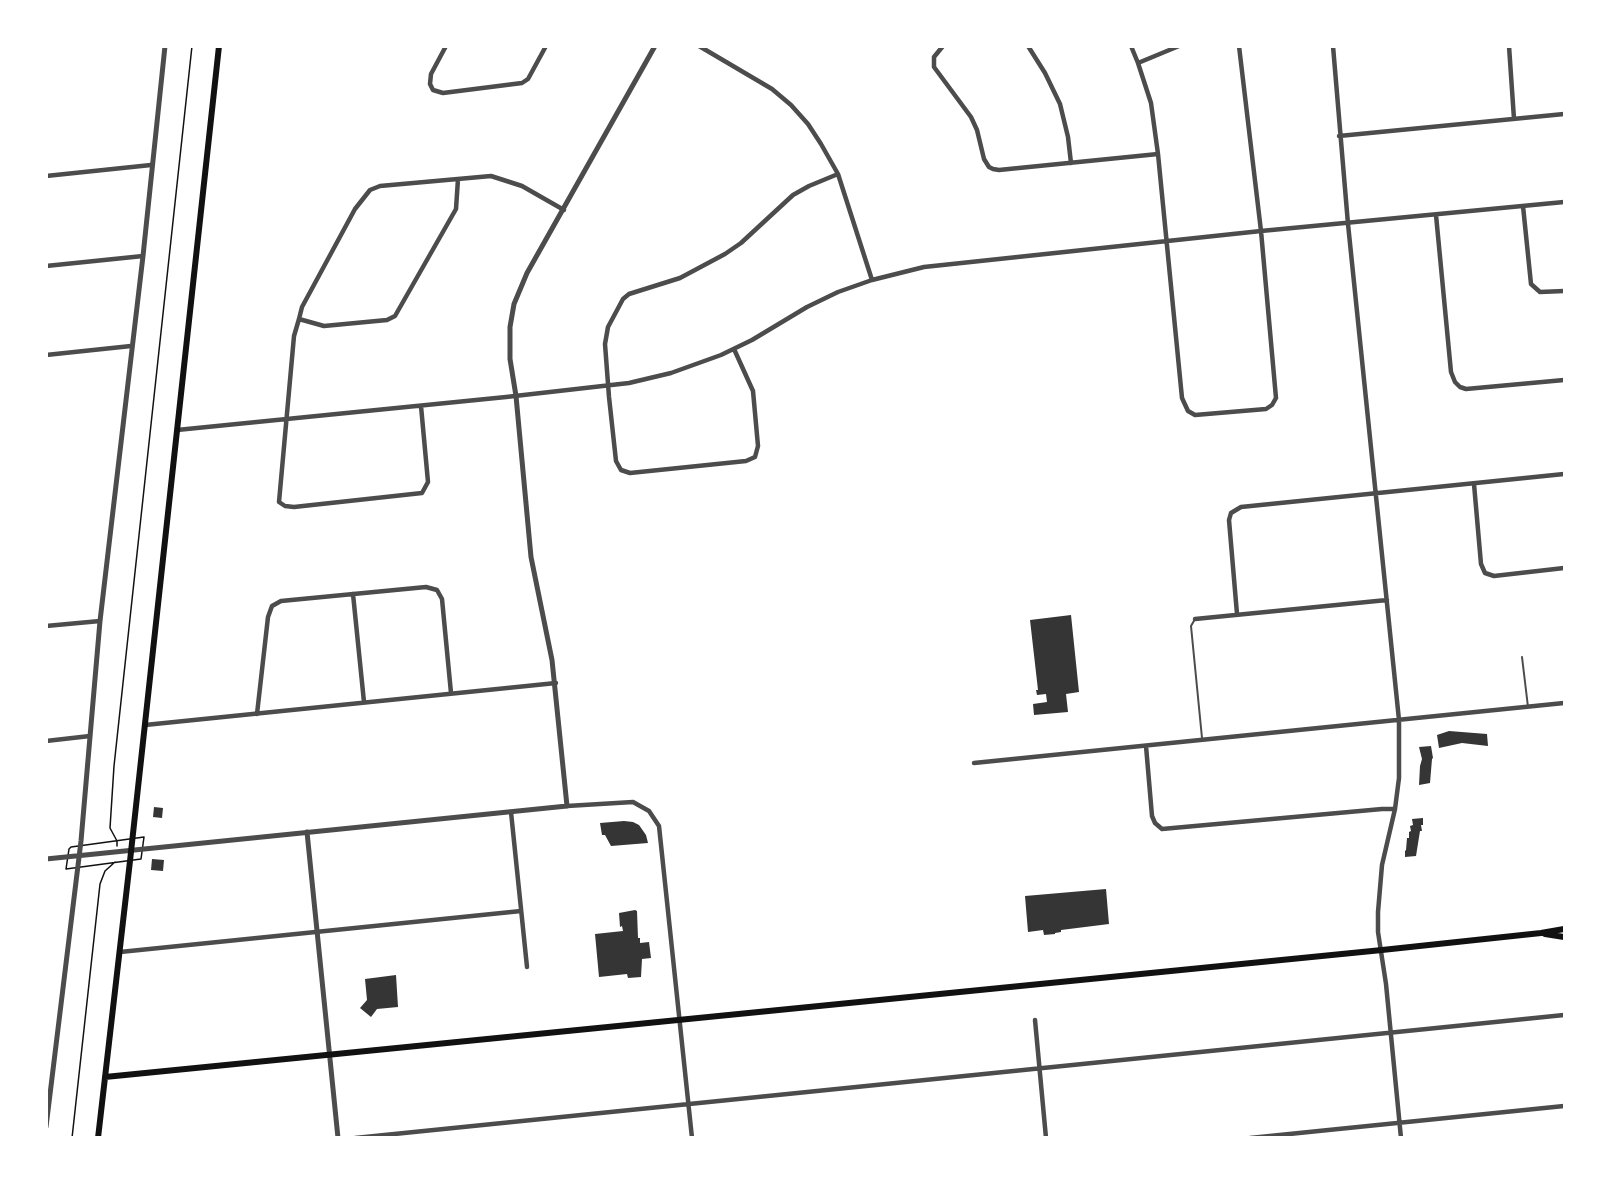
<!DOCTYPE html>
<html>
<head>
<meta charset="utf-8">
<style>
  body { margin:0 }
  #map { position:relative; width:1611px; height:1184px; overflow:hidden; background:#fff; font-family:Helvetica,sans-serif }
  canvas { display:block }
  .frame { position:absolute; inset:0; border:48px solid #fff; pointer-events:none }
</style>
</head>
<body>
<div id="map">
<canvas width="1611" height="1184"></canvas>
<div class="frame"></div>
</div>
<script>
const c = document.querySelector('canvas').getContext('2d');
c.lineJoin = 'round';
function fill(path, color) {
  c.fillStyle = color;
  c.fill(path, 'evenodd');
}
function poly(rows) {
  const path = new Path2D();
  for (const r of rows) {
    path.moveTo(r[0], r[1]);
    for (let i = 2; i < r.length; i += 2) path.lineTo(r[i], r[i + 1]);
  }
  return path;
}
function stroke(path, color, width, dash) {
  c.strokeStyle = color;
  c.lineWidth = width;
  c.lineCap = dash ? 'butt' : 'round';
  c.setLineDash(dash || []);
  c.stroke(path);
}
fill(poly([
  [1071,615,1079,692,1066,694,1068,712,1034,715,1033,704,1047,702,1046,694,1037,695,1036,690,1038,690,1030,620],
  [1449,731,1487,734,1488,746,1462,743,1439,748,1437,735],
  [1431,746,1433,758,1432,759,1430,783,1419,785,1420,766,1422,759,1419,747],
  [154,807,163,808,162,818,153,817],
  [1423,818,1423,825,1421,825,1422,831,1420,831,1416,856,1405,857,1405,851,1406,850,1407,838,1409,838,1409,832,1411,831,1410,826,1413,825,1412,819],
  [624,821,633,822,639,825,646,835,648,843,611,846,605,835,602,835,600,823],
  [152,859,164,860,163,871,151,870],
  [1106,889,1109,924,1061,930,1061,932,1055,933,1055,934,1044,935,1043,930,1028,932,1025,896],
  [635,910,637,911,638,938,640,938,640,943,649,942,651,958,642,959,641,977,628,978,627,974,599,977,595,934,623,931,622,926,620,927,619,913],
  [396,975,398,1007,377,1009,371,1017,360,1008,367,1000,365,979]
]), '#353535');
stroke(poly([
  [144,837,141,859,66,869,69,849,71,847,144,837],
  [117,846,117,841,110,828,114,766,192,46],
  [72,1138,100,884,105,871,115,862]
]), '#111', 1.5);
stroke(poly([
  [1195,619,1191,626,1202,738],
  [1522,657,1528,707]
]), '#4c4c4c', 2);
stroke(poly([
  [446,46,431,74,430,84,433,90,443,93,522,83,528,79,546,46],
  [699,46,772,89,791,105,808,124,821,144,838,174,872,280],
  [943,46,934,57,934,67,971,117,977,130,984,159,989,167,993,169,999,170,1158,154],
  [1028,46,1045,73,1060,104,1068,137,1071,163],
  [1131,46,1138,63,1151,103,1158,154,1182,398,1188,411,1195,415,1266,409,1272,405,1276,398,1261,231,1239,46],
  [1333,46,1348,224,1399,720,1399,778,1395,809,1382,865,1378,912,1378,932,1386,984,1401,1138],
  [1509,46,1514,119],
  [1138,63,1179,46],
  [1339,136,1564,114],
  [46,176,151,165],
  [1523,206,1531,284,1540,292,1564,291],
  [1436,215,1451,372,1455,382,1460,387,1466,389,1564,380],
  [46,266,143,256],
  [299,319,324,326,387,320,395,316,456,209,458,179],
  [734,349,753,391,758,446,755,457,746,461,630,473,621,470,616,461,609,397,605,344,608,327,623,299,629,294,680,278,725,254,741,243,793,195,809,186,838,174],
  [46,355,131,346],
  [421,406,428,482,422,493,294,507,285,506,279,502,294,336,299,319,302,307,355,209,370,190,380,186,491,176,522,186,564,210],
  [177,430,506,397,629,383,671,373,721,355,752,340,807,307,838,292,872,280,924,267,1261,231,1564,202],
  [1474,484,1481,564,1485,573,1494,576,1564,568],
  [353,594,364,702],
  [1237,614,1229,520,1231,513,1241,507,1564,474],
  [1195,619,1387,600],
  [46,626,100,621],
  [257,714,268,617,272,606,281,601,426,587,437,590,442,599,451,693],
  [145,725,556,683],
  [46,741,90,736],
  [1146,746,1152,816,1155,823,1162,829,1382,809,1395,809],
  [974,763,1564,703],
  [567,806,633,802,649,811,659,826,692,1138],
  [511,812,527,967],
  [120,952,521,911],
  [1035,1020,1046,1138],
  [355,1138,1564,1015],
  [1250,1138,1564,1106]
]), '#4c4c4c', 4.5);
stroke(poly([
  [307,832,338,1138],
  [46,859,567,806,552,660,531,557,516,396,510,359,510,327,514,304,527,273,655,46],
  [46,1127,81,841,100,621,143,256,165,46]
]), '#4c4c4c', 5);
stroke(poly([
  [1545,934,1564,937],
  [105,1077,1382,950,1541,933,1564,929],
  [98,1138,130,861,219,46]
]), '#111', 6);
</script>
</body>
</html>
